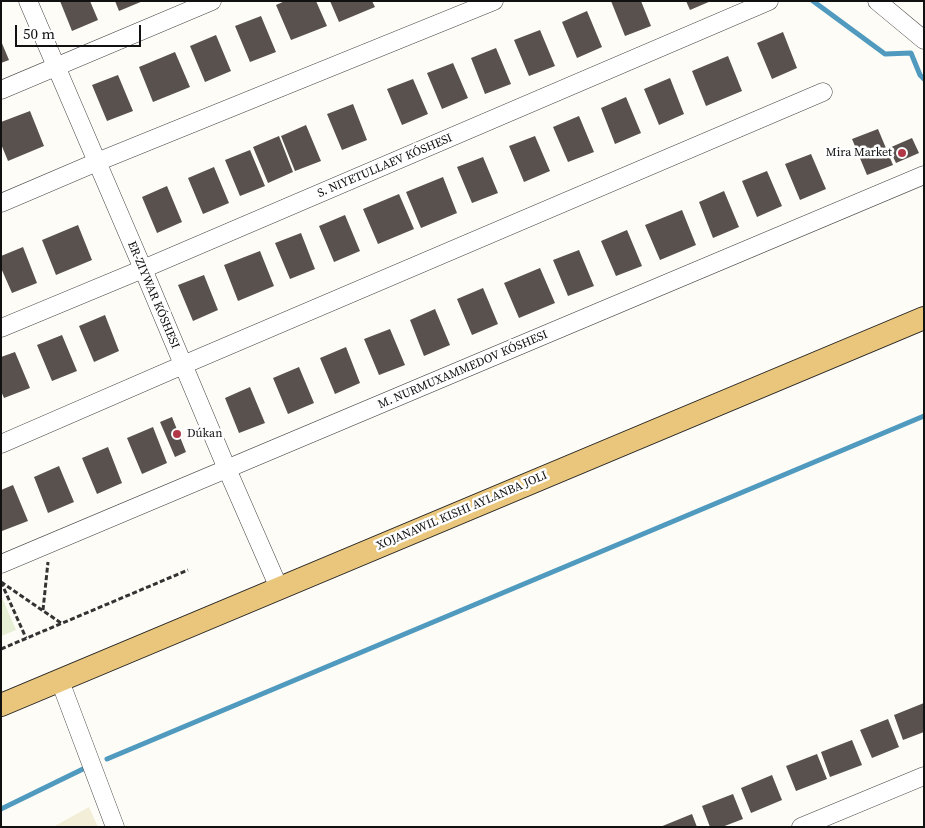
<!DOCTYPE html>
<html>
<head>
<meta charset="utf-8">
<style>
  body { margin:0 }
  #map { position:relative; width:925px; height:828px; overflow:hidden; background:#fefcf6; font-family:"Source Serif 4",serif }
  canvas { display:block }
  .frame { position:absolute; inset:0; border:2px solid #111; pointer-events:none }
  .scale { position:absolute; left:15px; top:25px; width:126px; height:22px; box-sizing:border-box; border:2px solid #111; border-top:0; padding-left:6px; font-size:15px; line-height:18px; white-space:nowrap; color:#111; -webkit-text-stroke:4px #fff; paint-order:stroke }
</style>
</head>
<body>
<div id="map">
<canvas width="925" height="828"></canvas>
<div class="frame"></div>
<div class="scale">50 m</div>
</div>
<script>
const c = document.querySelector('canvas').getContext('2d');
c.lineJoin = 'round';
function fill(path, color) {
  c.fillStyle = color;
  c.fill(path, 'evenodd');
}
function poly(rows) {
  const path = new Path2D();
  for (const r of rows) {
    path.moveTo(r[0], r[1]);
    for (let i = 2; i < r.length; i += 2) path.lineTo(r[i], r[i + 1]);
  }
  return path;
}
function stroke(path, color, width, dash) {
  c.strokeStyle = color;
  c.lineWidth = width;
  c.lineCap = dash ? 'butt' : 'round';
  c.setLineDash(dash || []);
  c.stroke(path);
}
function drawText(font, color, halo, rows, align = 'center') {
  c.font = font + ' "Source Serif 4",serif';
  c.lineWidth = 5;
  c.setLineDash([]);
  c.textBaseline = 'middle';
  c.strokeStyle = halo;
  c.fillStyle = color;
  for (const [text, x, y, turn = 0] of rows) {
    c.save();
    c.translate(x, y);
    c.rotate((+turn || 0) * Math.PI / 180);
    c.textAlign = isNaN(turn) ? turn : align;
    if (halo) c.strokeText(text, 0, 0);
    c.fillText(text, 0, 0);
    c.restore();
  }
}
fill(poly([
  [89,807,98,827,53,827]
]), '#f2eed7');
fill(poly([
  [1,595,16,630,1,636]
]), '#e6eed3');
stroke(poly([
  [813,1,885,54,911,53,920,75,924,79],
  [107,759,924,416],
  [1,809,83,769]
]), '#4f9abe', 5);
fill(poly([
  [60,1,90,1,98,20,72,31],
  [115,1,143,1,119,11],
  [285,1,316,1,327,26,291,40,276,5],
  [330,1,372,1,375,7,339,22],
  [611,1,641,1,651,26,625,36],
  [686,1,711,1,690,10],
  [587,11,602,47,577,58,562,22],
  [261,16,276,52,250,62,235,26],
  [540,30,555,66,529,76,514,40],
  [783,32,797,68,772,79,757,43],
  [216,35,231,71,205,82,190,46],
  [1,41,9,60,1,63],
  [496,48,511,84,485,94,471,58],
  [175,52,190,87,153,102,139,67],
  [728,56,742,91,706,106,692,71],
  [453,63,468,98,442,109,427,73],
  [118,75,133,111,107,121,92,85],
  [670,78,684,114,659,125,644,89],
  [413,79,428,114,402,125,387,89],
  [626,97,641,133,615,144,601,108],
  [353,104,367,140,342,150,327,114],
  [30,111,44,146,8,161,1,144,1,122],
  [579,116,594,152,568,162,553,127],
  [306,125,321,161,295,171,281,136],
  [878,129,893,165,867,175,852,139],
  [279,136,293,172,268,183,253,147],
  [535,136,550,171,524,182,509,146],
  [912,138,919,153,896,163,889,148],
  [250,150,265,186,240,196,225,160],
  [811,154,826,189,800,200,785,164],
  [483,157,498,193,472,203,457,167],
  [214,167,229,203,203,214,188,178],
  [767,171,782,206,757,217,742,181],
  [443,177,457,213,421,228,406,192],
  [167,186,182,222,157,233,142,197],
  [724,191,739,227,713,238,699,202],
  [399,194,414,229,378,244,363,209],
  [682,210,696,245,660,260,645,225],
  [345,215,360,251,334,262,319,226],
  [78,225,92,260,56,275,42,240],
  [627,230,642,266,616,276,601,241],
  [301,233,315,269,290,279,275,243],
  [23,247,37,283,12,293,1,268,1,256],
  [579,250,594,286,568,296,553,260],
  [260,251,274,286,238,301,224,265],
  [540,268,555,303,519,318,504,283],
  [204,275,218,310,193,321,178,285],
  [483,288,498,324,472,335,457,299],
  [435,309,450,345,424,356,410,320],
  [105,315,119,351,94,362,79,326],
  [390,329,405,365,379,375,364,339],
  [62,335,77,371,52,381,37,345],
  [346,347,360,383,335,394,320,358],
  [15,352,30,388,4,398,1,391,1,357],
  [299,367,314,403,288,414,273,378],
  [250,387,265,423,239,433,225,398],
  [172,417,186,452,175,457,160,422],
  [153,427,167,463,142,474,127,438],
  [108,447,122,483,97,494,82,458],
  [59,466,74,502,48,513,34,477],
  [13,485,28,521,2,531,1,529,1,490],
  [924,703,924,732,903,740,894,715],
  [888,719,899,747,872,758,860,730],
  [852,740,862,765,830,777,821,752],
  [817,754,827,779,796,791,786,766],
  [772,775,782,800,751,813,741,788],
  [733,794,743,819,722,827,710,827,702,806],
  [692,814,697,827,660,827]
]), '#58514e');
const minor = poly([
  [28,1,143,269,227,469,279,588],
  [877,1,924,40],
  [1,90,212,1],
  [1,203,97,162,494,1],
  [1,328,143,269,769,1],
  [1,444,183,365,823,92],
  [1,564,924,175],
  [60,681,115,827],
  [801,827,924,776]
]);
const major = poly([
  [1,705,924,318]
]);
stroke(minor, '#444', 19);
stroke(major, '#222', 24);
stroke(poly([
  [1,582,61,623],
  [1,582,26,638],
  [43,610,48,562],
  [1,649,188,570]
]), '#333', 3, [5, 2.5]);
stroke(minor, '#fff', 18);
stroke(major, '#e9c67b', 22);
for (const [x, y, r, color] of [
  [902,153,5,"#b23847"],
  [177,434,5,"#b23847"]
]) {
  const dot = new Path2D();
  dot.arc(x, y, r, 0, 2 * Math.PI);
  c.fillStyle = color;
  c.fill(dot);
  stroke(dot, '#fff', 2);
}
drawText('12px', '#111', '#fff', [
  ["Mira Market",892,153],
  ["Dúkan",187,434,"left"]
], 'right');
drawText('12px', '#111', '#fff', [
  ["S. NIYETULLAEV KÓSHESI",385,166,-23],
  ["ER-ZIYWAR KÓSHESI",153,295,67],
  ["M. NURMUXAMMEDOV KÓSHESI",463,370,-23],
  ["XOJANAWIL KISHI AYLANBA JOLI",462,511,-23]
]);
</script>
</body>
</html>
